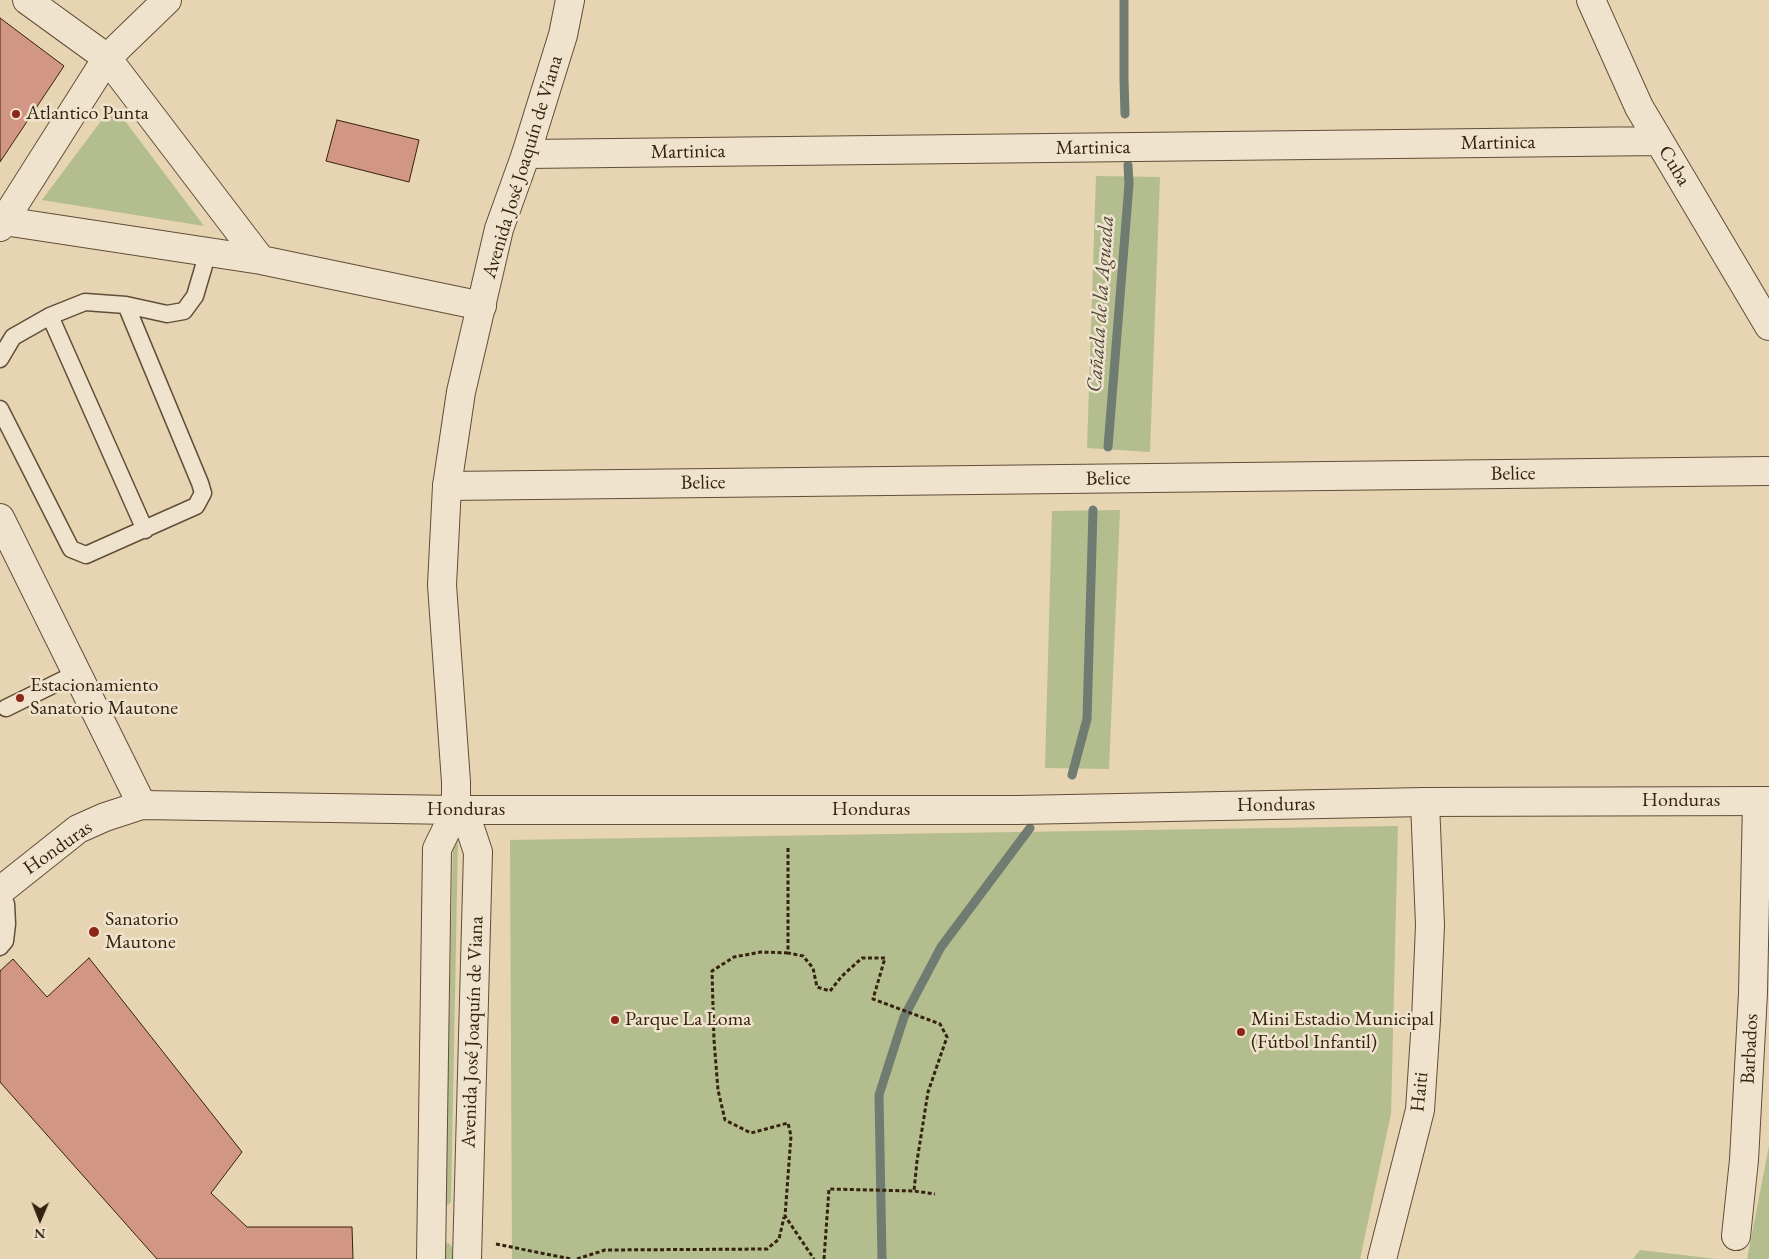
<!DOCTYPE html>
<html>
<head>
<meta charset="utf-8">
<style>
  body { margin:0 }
  #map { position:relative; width:1769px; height:1259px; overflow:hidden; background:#e6d4b3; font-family:"EB Garamond",serif }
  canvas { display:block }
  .north { position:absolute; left:15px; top:1194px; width:50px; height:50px; -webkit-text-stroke:4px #efe3ce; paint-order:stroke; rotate:181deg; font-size:14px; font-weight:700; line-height:20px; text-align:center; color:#35220f }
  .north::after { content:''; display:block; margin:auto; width:18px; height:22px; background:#35220f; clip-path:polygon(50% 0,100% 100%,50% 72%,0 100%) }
</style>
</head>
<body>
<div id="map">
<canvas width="1769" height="1259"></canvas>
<div class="north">N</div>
</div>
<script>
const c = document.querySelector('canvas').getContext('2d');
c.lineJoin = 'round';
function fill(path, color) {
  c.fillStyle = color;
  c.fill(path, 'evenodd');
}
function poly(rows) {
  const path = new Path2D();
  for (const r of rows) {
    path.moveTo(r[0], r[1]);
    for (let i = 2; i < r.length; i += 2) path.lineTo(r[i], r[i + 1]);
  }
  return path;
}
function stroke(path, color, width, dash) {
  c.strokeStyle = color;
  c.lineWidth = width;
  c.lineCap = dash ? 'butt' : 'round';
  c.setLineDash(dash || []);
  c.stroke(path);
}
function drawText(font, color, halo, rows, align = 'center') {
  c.font = font + ' "EB Garamond",serif';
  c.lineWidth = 5;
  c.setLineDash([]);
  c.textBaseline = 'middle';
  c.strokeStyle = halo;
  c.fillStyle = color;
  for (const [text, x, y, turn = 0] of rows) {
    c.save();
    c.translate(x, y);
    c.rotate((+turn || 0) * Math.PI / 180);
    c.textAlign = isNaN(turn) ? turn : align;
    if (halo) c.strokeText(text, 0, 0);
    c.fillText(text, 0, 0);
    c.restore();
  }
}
fill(poly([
  [113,105,204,226,42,200],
  [1096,176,1160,177,1150,452,1087,448],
  [1120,510,1109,769,1045,768,1052,511],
  [1398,826,1391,1114,1360,1259,512,1259,510,840],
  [455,838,458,839,451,1202,448,1205,445,1203,453,842],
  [1769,1146,1769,1259,1747,1259],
  [449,1243,452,1247,452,1259,444,1259,444,1244],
  [1640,1250,1708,1258,1716,1259,1633,1259]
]), '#b3bd8e');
stroke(poly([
  [1124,0,1124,79,1125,114],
  [1108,447,1129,184,1128,165],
  [1072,775,1087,719,1093,510],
  [882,1259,879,1095,904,1017,941,947,1030,828]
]), '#707b71', 9);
const building = poly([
  [0,18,64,66,0,162,0,18],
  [337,120,419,140,409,182,326,161,337,120],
  [89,958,242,1152,211,1193,247,1227,352,1227,353,1259,157,1259,0,1082,0,971,13,959,47,997,89,958]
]);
fill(building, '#d29684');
stroke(building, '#35220f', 1);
const service = poly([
  [50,316,145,530],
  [0,359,13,337,50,316,85,302,126,305,167,314,184,311,195,296,208,252],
  [0,409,71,549,86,555,196,506,203,493,200,483,126,305],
  [6,708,77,673],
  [0,895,6,904,7,924,5,941,0,947]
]);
const minor = poly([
  [27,0,107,58,261,260],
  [1591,0,1639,107,1769,326],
  [526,154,1659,141],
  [4,221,261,260,482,306],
  [0,227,107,58,167,0],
  [447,486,1769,471],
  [0,518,142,805],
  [1736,1236,1744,1160,1753,993,1757,801],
  [1382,1259,1420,1110,1426,1020,1430,925,1425,802]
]);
const tertiary = poly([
  [456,810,471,831,478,852,467,1259],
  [0,891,78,829,105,817,142,805,456,810,1017,810,1425,802,1769,801],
  [431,1259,437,849,456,810,456,782,442,585,447,486,461,392,499,229,526,154,563,35,570,0]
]);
stroke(service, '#614e38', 19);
stroke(minor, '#614e38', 30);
stroke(tertiary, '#614e38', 30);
stroke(poly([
  [788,848,788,953,803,956,813,968,817,987,830,991,842,976,862,958,885,958,873,999,940,1024,947,1037,928,1092,917,1161,914,1191],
  [788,953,761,952,734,957,712,971,714,1040,718,1090,725,1120,751,1133,788,1123,791,1136,785,1216,814,1259],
  [496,1244,571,1259],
  [577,1259,605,1250,767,1249,779,1239,784,1217],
  [824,1259,829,1189,914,1191,935,1194]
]), '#35220f', 3, [4, 2.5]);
stroke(service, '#efe3ce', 16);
stroke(minor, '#efe3ce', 28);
stroke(tertiary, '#efe3ce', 28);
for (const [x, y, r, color] of [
  [16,114,5,"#8f2418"],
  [20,698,5,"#8f2418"],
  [94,932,6,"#8f2418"],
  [615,1020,5,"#8f2418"],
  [1241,1032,5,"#8f2418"]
]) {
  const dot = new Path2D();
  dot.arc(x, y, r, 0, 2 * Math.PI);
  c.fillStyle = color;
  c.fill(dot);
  stroke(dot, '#efe3ce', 2);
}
drawText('20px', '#35220f', '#efe3ce', [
  ["Atlantico Punta",26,114],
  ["Estacionamiento",30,686],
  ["Sanatorio Mautone",30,709],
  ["Sanatorio",105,920],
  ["Mautone",105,943],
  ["Parque La Loma",625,1020],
  ["Mini Estadio Municipal",1251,1020],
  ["(Fútbol Infantil)",1251,1043]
], 'left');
drawText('20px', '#35220f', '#efe3ce', [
  ["Martinica",1498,143,-1],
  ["Martinica",1093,148,-1],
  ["Martinica",688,152,-1],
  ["Cuba",1674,166,59],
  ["Avenida José Joaquín de Viana",523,167,-73],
  ["Belice",1513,474,-1],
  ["Belice",1108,479,-1],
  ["Belice",703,483,-1],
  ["Honduras",1681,801],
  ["Honduras",1276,805,-1],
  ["Honduras",466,810],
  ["Honduras",871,810],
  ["Honduras",58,848,-35],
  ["Avenida José Joaquín de Viana",473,1032,-88],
  ["Barbados",1750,1049,-87],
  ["Haiti",1420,1092,-84]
]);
drawText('italic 21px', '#4e4738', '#efe3ce', [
  ["Cañada de la Aguada",1101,304,-86]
]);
</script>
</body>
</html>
